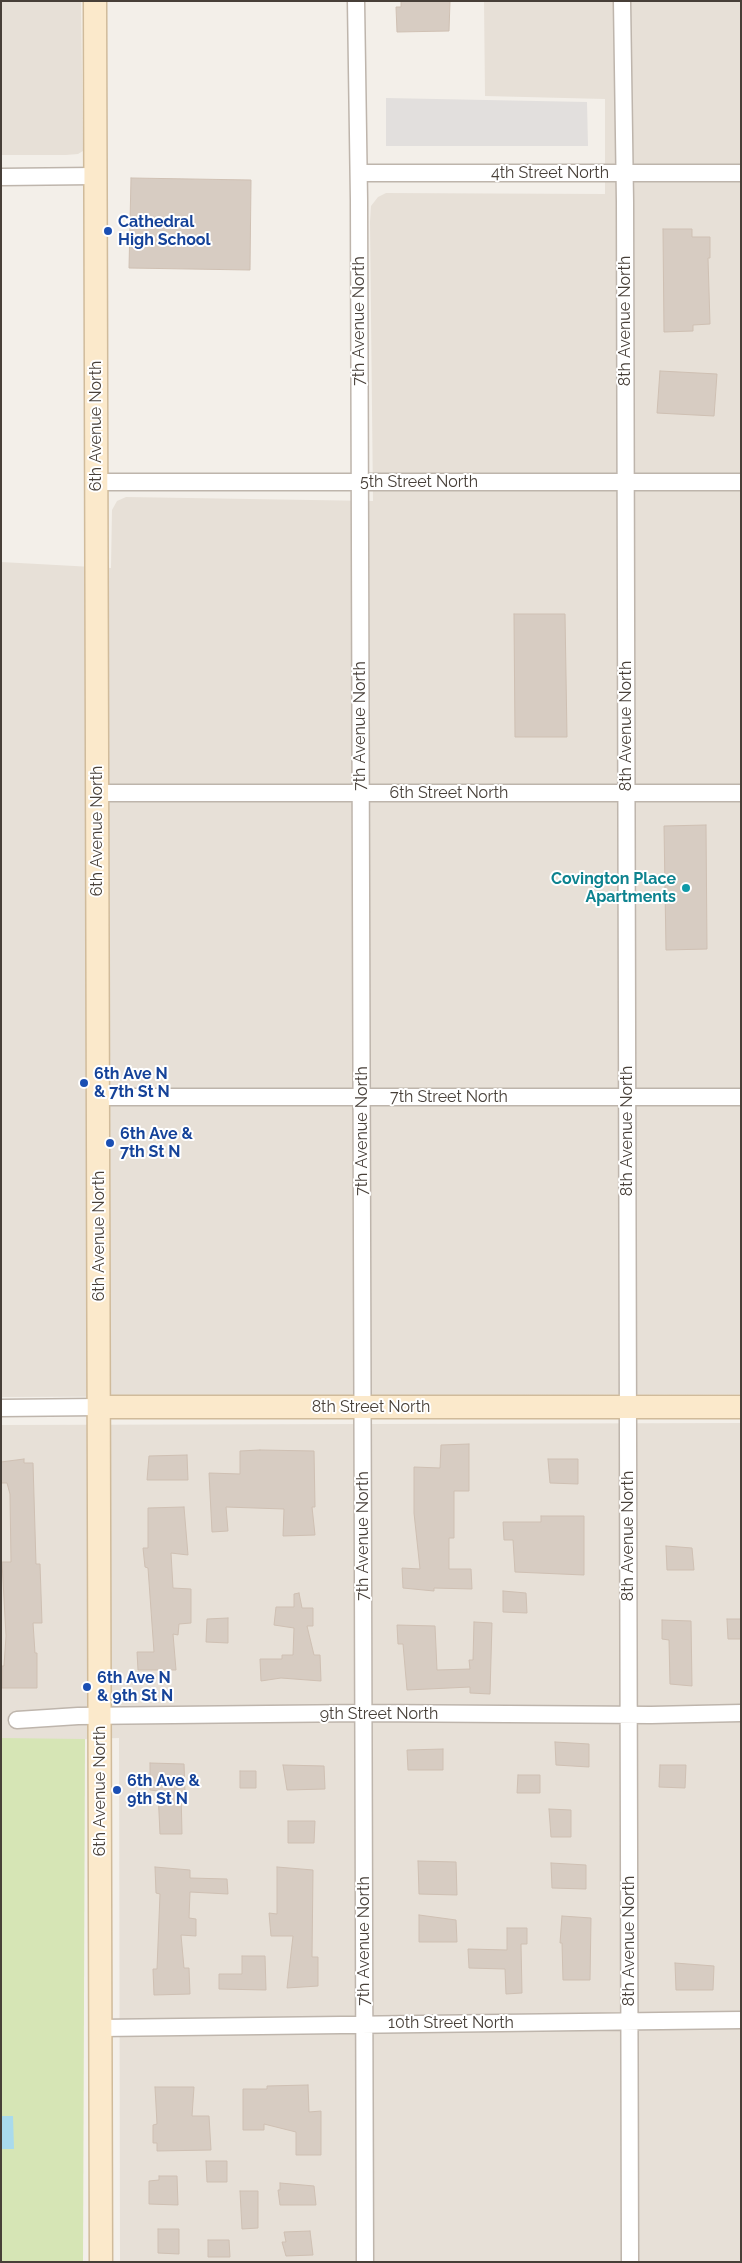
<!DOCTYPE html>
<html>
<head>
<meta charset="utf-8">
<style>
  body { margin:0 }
  #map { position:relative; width:742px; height:2263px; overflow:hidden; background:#f3efe9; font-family:Raleway,sans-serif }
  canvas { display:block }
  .frame { position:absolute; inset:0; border:2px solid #473f38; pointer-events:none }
</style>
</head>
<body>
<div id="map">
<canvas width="742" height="2263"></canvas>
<div class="frame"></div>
</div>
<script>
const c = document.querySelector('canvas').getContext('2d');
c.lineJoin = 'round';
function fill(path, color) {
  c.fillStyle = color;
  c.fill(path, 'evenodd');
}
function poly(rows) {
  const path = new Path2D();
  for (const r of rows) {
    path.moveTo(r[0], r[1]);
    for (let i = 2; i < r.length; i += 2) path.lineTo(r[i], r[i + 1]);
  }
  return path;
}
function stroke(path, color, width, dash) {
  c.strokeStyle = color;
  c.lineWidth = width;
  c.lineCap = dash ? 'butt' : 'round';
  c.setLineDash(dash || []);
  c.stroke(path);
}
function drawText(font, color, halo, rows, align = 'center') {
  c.font = font + ' Raleway,sans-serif';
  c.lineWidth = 4;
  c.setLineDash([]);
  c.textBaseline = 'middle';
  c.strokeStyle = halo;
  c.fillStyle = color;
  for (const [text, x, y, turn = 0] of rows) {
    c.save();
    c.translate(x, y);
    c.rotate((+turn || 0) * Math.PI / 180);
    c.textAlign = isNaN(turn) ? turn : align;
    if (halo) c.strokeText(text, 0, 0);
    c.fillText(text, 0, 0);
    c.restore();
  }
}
fill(poly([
  [1,1,81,1,83,151,78,154,66,155,1,155],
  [484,1,741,1,741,1394,1,1397,1,562,111,568,112,510,117,501,126,497,373,501,370,222,371,206,378,197,386,193,605,194,605,99,485,96],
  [741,1423,741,2262,120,2262,119,1738,10,1742,1,1740,1,1425]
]), '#e7e0d7');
fill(poly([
  [1,1738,85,1739,83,2262,1,2262]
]), '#d6e5b5');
fill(poly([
  [386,98,587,102,588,146,386,146]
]), '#e2dfdd');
fill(poly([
  [1,2116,13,2116,14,2149,1,2149]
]), '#a9daec');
const building = poly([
  [401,1,450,1,449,31,397,32,396,7,401,7,401,1],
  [131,178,251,180,250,270,129,268,131,178],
  [663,229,692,229,692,237,710,237,710,258,708,258,710,324,693,325,693,331,664,332,663,229],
  [660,371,717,374,714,416,657,413,660,371],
  [514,614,565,614,567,737,515,737,514,614],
  [706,825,707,949,666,950,664,826,706,825],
  [469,1444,469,1491,454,1491,454,1538,449,1538,449,1569,471,1569,472,1589,434,1588,434,1591,403,1588,402,1568,420,1569,414,1513,414,1467,440,1468,441,1445,469,1444],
  [260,1450,314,1451,315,1507,312,1507,315,1535,283,1536,284,1509,226,1507,228,1531,212,1532,209,1473,240,1474,240,1451,260,1450],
  [187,1455,188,1480,147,1480,149,1456,187,1455],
  [24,1459,24,1463,33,1463,36,1564,40,1564,42,1623,33,1623,35,1653,37,1653,37,1688,2,1688,2,1666,4,1666,6,1636,2,1562,11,1562,10,1494,7,1483,1,1483,1,1462,24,1459],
  [548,1459,578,1459,578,1484,550,1483,548,1459],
  [184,1507,188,1555,171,1553,173,1588,191,1589,191,1623,179,1624,178,1635,173,1634,176,1670,138,1670,137,1652,154,1652,148,1568,145,1567,143,1548,148,1548,148,1508,184,1507],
  [541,1516,584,1516,584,1575,515,1572,513,1540,504,1540,503,1522,541,1522,541,1516],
  [666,1546,692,1548,694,1570,667,1570,666,1546],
  [503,1591,526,1593,527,1613,503,1612,503,1591],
  [299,1593,302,1608,313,1608,313,1626,307,1626,314,1655,320,1655,321,1681,281,1678,261,1681,260,1659,282,1659,282,1655,293,1655,294,1628,274,1625,276,1607,294,1607,294,1594,299,1593],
  [228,1618,228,1643,206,1642,207,1619,228,1618],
  [727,1619,741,1619,741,1639,728,1639,727,1619],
  [662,1620,691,1621,692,1686,670,1684,669,1640,662,1639,662,1620],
  [474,1622,492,1623,490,1694,470,1693,470,1687,407,1690,403,1644,398,1644,397,1625,435,1626,437,1670,470,1669,469,1660,473,1660,474,1622],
  [555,1742,589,1744,589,1767,556,1765,555,1742],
  [443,1749,443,1770,408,1770,407,1750,443,1749],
  [150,1763,184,1764,185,1792,181,1792,182,1834,160,1834,158,1791,150,1790,150,1763],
  [283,1765,324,1766,325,1789,287,1790,283,1765],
  [660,1765,686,1765,685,1788,659,1787,660,1765],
  [240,1771,256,1771,256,1788,240,1788,240,1771],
  [518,1775,540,1775,540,1793,517,1793,518,1775],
  [549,1809,571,1810,571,1837,551,1837,549,1809],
  [288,1821,315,1821,314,1843,288,1843,288,1821],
  [418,1861,456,1862,457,1895,419,1894,418,1861],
  [551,1863,586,1865,586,1889,552,1888,551,1863],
  [155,1867,190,1870,190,1878,227,1879,228,1894,190,1892,189,1918,196,1919,196,1936,181,1935,184,1968,189,1968,190,1994,154,1995,153,1969,157,1969,160,1894,156,1893,155,1867],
  [277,1867,313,1870,312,1957,318,1957,318,1986,287,1988,293,1936,271,1936,269,1913,277,1914,277,1867],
  [419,1915,456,1920,457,1942,419,1942,419,1915],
  [562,1916,591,1918,590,1980,563,1980,562,1943,560,1943,562,1916],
  [507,1928,527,1928,527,1944,521,1944,522,1993,506,1994,505,1969,469,1968,468,1949,507,1950,507,1928],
  [242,1956,265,1956,266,1990,219,1989,219,1974,242,1974,242,1956],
  [675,1963,714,1966,713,1990,676,1990,675,1963],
  [308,2085,309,2112,321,2111,321,2155,296,2155,296,2132,264,2124,264,2130,243,2130,243,2089,267,2089,267,2086,308,2085],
  [155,2087,194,2087,192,2116,209,2116,211,2150,157,2151,157,2143,153,2143,153,2125,157,2124,155,2087],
  [206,2161,227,2161,227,2182,207,2182,206,2161],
  [159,2176,177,2176,178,2205,149,2204,149,2181,159,2180,159,2176],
  [280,2183,314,2186,316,2205,280,2205,278,2190,280,2190,280,2183],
  [240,2191,258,2191,258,2228,242,2229,240,2191],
  [158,2229,179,2229,179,2254,158,2253,158,2229],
  [310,2231,313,2255,286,2256,282,2242,286,2242,284,2232,310,2231],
  [208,2240,229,2240,230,2257,208,2257,208,2240]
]);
fill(building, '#d7ccc2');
stroke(building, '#cfc0b3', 1);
const street = poly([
  [356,1,359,200,365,2262],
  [622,1,625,202,630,2262],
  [359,173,741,173],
  [1,177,94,176],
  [96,482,741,482],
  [97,793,741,793],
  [98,1097,741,1097],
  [1,1408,99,1407],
  [17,1720,78,1716,363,1713,651,1715,741,1713],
  [101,2028,741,2020]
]);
const secondary = poly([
  [95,1,101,2262],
  [99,1407,741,1407]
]);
stroke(street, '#beb5ac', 19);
stroke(secondary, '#d0bb9b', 25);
stroke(street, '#fff', 16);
stroke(secondary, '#fbe9cb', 22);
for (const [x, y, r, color] of [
  [108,231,5,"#1a4fb4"],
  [686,888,5,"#0f9aa8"],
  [84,1083,5,"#1a4fb4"],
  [110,1143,5,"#1a4fb4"],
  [87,1687,5,"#1a4fb4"],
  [117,1790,5,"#1a4fb4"]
]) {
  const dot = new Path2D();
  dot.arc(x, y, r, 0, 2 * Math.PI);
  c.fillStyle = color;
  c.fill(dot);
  stroke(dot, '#fff', 2);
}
drawText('16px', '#473f38', '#fff', [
  ["4th Street North",550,173],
  ["7th Avenue North",359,321,-90],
  ["8th Avenue North",625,321,-90],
  ["6th Avenue North",96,426,-90],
  ["5th Street North",419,482],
  ["7th Avenue North",360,726,-90],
  ["8th Avenue North",626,726,-90],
  ["6th Street North",449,793],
  ["6th Avenue North",97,831,-90],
  ["7th Street North",449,1097],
  ["7th Avenue North",362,1131,-90],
  ["8th Avenue North",627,1131,-90],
  ["6th Avenue North",99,1236,-90],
  ["8th Street North",371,1407],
  ["7th Avenue North",363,1536,-90],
  ["8th Avenue North",628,1536,-90],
  ["9th Street North",379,1714],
  ["6th Avenue North",100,1791,-90],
  ["7th Avenue North",364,1941,-90],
  ["8th Avenue North",629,1941,-90],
  ["10th Street North",451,2023]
]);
drawText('bold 16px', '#164399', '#fff', [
  ["Cathedral",118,222],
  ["High School",118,240],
  ["6th Ave N",94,1074],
  ["& 7th St N",94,1092],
  ["6th Ave &",120,1134],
  ["7th St N",120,1152],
  ["6th Ave N",97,1678],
  ["& 9th St N",97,1696],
  ["6th Ave &",127,1781],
  ["9th St N",127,1799]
], 'left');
drawText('bold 16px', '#0d838f', '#fff', [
  ["Covington Place",676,879],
  ["Apartments",676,897]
], 'right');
</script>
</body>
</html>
